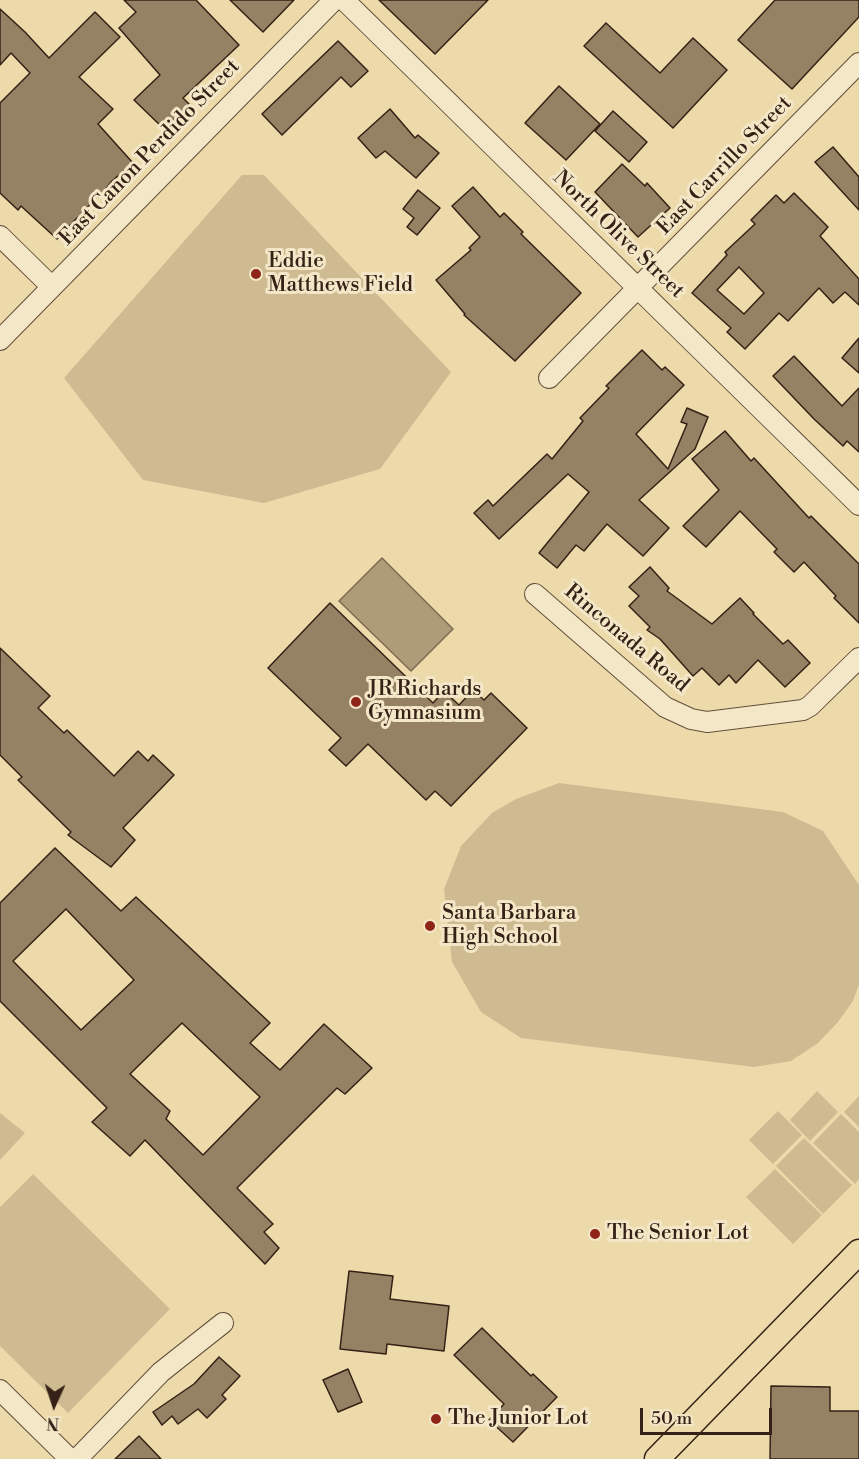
<!DOCTYPE html>
<html>
<head>
<meta charset="utf-8">
<style>
  body { margin:0 }
  #map { position:relative; width:859px; height:1459px; overflow:hidden; background:#eddaab; font-family:"Libre Bodoni",serif }
  canvas { display:block }
  .north { position:absolute; left:24px; top:1375px; width:60px; height:60px; -webkit-text-stroke:4px #f3e7c8; paint-order:stroke; rotate:183deg; font-size:16px; font-weight:700; line-height:24px; text-align:center; color:#352115 }
  .north::after { content:''; display:block; margin:auto; width:21px; height:27px; background:#352115; clip-path:polygon(50% 0,100% 100%,50% 72%,0 100%) }
  .scale { position:absolute; left:640px; top:1408px; width:132px; height:27px; box-sizing:border-box; border:3px solid #352115; border-top:0; padding-left:8px; font-size:18px; line-height:21px; white-space:nowrap; color:#352115; -webkit-text-stroke:4px #f3e7c8; paint-order:stroke }
</style>
</head>
<body>
<div id="map">
<canvas width="859" height="1459"></canvas>
<div class="north">N</div>
<div class="scale">50 m</div>
</div>
<script>
const c = document.querySelector('canvas').getContext('2d');
c.lineJoin = 'round';
function fill(path, color) {
  c.fillStyle = color;
  c.fill(path, 'evenodd');
}
function poly(rows) {
  const path = new Path2D();
  for (const r of rows) {
    path.moveTo(r[0], r[1]);
    for (let i = 2; i < r.length; i += 2) path.lineTo(r[i], r[i + 1]);
  }
  return path;
}
function stroke(path, color, width, dash) {
  c.strokeStyle = color;
  c.lineWidth = width;
  c.lineCap = dash ? 'butt' : 'round';
  c.setLineDash(dash || []);
  c.stroke(path);
}
function drawText(font, color, halo, rows, align = 'center') {
  c.font = font + ' "Libre Bodoni",serif';
  c.lineWidth = 6;
  c.setLineDash([]);
  c.textBaseline = 'middle';
  c.strokeStyle = halo;
  c.fillStyle = color;
  for (const [text, x, y, turn = 0] of rows) {
    c.save();
    c.translate(x, y);
    c.rotate((+turn || 0) * Math.PI / 180);
    c.textAlign = isNaN(turn) ? turn : align;
    if (halo) c.strokeText(text, 0, 0);
    c.fillText(text, 0, 0);
    c.restore();
  }
}
fill(poly([
  [242,175,264,175,451,372,380,469,264,503,143,480,64,378],
  [559,783,783,812,823,831,859,885,859,984,853,1001,838,1022,818,1043,791,1061,754,1067,521,1038,481,1012,452,962,444,889,461,846,492,813,516,799],
  [817,1091,838,1112,810,1141,790,1120],
  [859,1096,859,1127,844,1112],
  [778,1111,802,1135,773,1164,749,1140],
  [0,1113,25,1133,0,1160],
  [841,1114,859,1132,859,1179,855,1184,813,1143],
  [804,1138,852,1185,823,1214,776,1166],
  [775,1169,822,1215,793,1244,746,1197],
  [33,1174,170,1309,68,1413,0,1346,0,1207]
]), '#cebb92');
const water = poly([
  [382,558,453,629,411,671,339,601,382,558]
]);
fill(water, '#ae9b78');
stroke(water, '#7e6a50', 1.5);
const building = poly([
  [124,0,196,0,239,45,183,98,189,104,164,129,134,100,160,75,119,28,136,12,124,0],
  [230,0,294,0,263,32,230,0],
  [379,0,488,0,435,54,379,0],
  [775,0,859,0,859,17,792,89,738,40,775,0],
  [0,9,25,32,49,58,95,12,120,37,79,77,113,109,98,124,133,163,112,181,99,198,97,196,79,218,78,217,57,239,21,206,18,210,0,193,0,103,30,73,11,53,0,65,0,9],
  [606,23,660,73,693,38,727,70,673,128,584,46,606,23],
  [338,41,368,71,351,87,341,77,282,135,262,114,338,41],
  [559,86,600,124,566,160,525,123,559,86],
  [390,109,415,138,418,135,439,153,416,178,385,151,376,158,358,138,390,109],
  [613,111,647,142,629,162,595,131,613,111],
  [833,147,859,177,859,210,815,162,833,147],
  [622,164,645,186,647,183,670,208,638,237,595,192,622,164],
  [473,187,500,217,504,213,523,232,521,234,581,293,515,361,464,315,465,314,436,280,471,250,469,248,480,237,452,206,473,187],
  [418,190,440,208,417,235,407,227,414,218,403,209,418,190],
  [794,193,828,227,820,236,859,279,859,305,845,292,833,303,819,288,788,321,779,313,745,349,727,332,731,328,692,293,727,255,725,252,755,224,751,220,776,195,784,203,794,193],
  [739,267,764,293,744,314,717,290,739,267],
  [859,338,859,373,842,358,859,338],
  [642,350,662,370,665,367,684,385,636,434,668,469,687,424,681,422,687,408,708,417,695,449,639,500,669,528,643,556,607,524,584,551,576,545,557,568,539,553,589,492,568,474,499,539,474,513,488,500,493,506,547,454,552,459,583,421,580,418,609,388,606,386,642,350],
  [794,356,842,406,859,388,859,452,847,441,843,446,814,419,773,376,794,356],
  [725,431,751,461,754,458,809,518,811,516,859,564,859,623,834,598,836,596,804,562,794,572,774,552,777,549,740,511,706,547,683,526,719,490,692,459,725,431],
  [650,567,669,588,667,591,712,624,740,598,754,613,753,614,783,644,788,640,810,663,785,687,758,660,736,683,729,675,719,685,702,668,693,676,660,639,647,630,650,627,629,606,639,596,629,587,650,567],
  [330,603,433,703,444,691,459,705,473,690,484,700,491,693,527,728,451,806,435,791,426,800,368,744,346,766,329,750,341,738,268,668,330,603],
  [0,648,50,696,38,708,64,733,67,730,114,776,138,751,148,761,153,755,174,775,123,828,135,840,111,867,68,835,71,832,18,780,22,777,0,755,0,648],
  [55,848,121,911,136,897,270,1023,250,1043,280,1070,324,1024,372,1068,345,1094,337,1088,237,1188,273,1224,264,1232,279,1248,265,1264,145,1140,130,1156,92,1122,107,1108,0,1001,0,903,55,848],
  [66,909,134,980,81,1030,13,961,66,909],
  [182,1023,260,1097,203,1155,166,1119,170,1111,130,1074,182,1023],
  [349,1271,393,1276,390,1299,449,1306,444,1351,387,1344,386,1354,340,1349,349,1271],
  [482,1328,531,1376,533,1374,557,1397,513,1442,489,1420,504,1404,454,1355,482,1328],
  [219,1357,240,1376,222,1395,226,1399,207,1418,198,1409,178,1424,172,1416,162,1425,153,1412,194,1384,219,1357],
  [348,1369,362,1402,338,1412,323,1380,348,1369],
  [771,1386,830,1387,830,1411,859,1411,859,1459,770,1459,771,1386],
  [139,1436,161,1459,115,1459,139,1436]
]);
fill(building, '#958163');
stroke(building, '#352115', 1.5);
const minor = poly([
  [344,0,859,505],
  [0,236,52,287],
  [0,340,334,0],
  [549,378,859,63],
  [535,594,665,707,691,719,707,722,803,710,810,706,859,658],
  [0,1390,70,1459],
  [77,1459,161,1372,223,1323]
]);
const major = poly([
  [657,1459,859,1252]
]);
stroke(minor, '#634f3a', 22);
stroke(major, '#352115', 27);
stroke(minor, '#f3e7c8', 20);
stroke(major, '#eddaab', 24);
for (const [x, y, r, color] of [
  [256,274,6,"#8f2418"],
  [356,702,6,"#8f2418"],
  [430,926,6,"#8f2418"],
  [595,1234,6,"#8f2418"],
  [436,1419,6,"#8f2418"]
]) {
  const dot = new Path2D();
  dot.arc(x, y, r, 0, 2 * Math.PI);
  c.fillStyle = color;
  c.fill(dot);
  stroke(dot, '#f3e7c8', 2);
}
drawText('21px', '#352115', '#f3e7c8', [
  ["East Canon Perdido Street",150,153,-46],
  ["East Carrillo Street",725,166,-46],
  ["North Olive Street",618,235,44],
  ["Rinconada Road",626,639,40]
]);
drawText('21px', '#352115', '#f3e7c8', [
  ["Eddie",268,262],
  ["Matthews Field",268,286],
  ["JR Richards",368,690],
  ["Gymnasium",368,714],
  ["Santa Barbara",442,914],
  ["High School",442,938],
  ["The Senior Lot",607,1234],
  ["The Junior Lot",448,1419]
], 'left');
</script>
</body>
</html>
